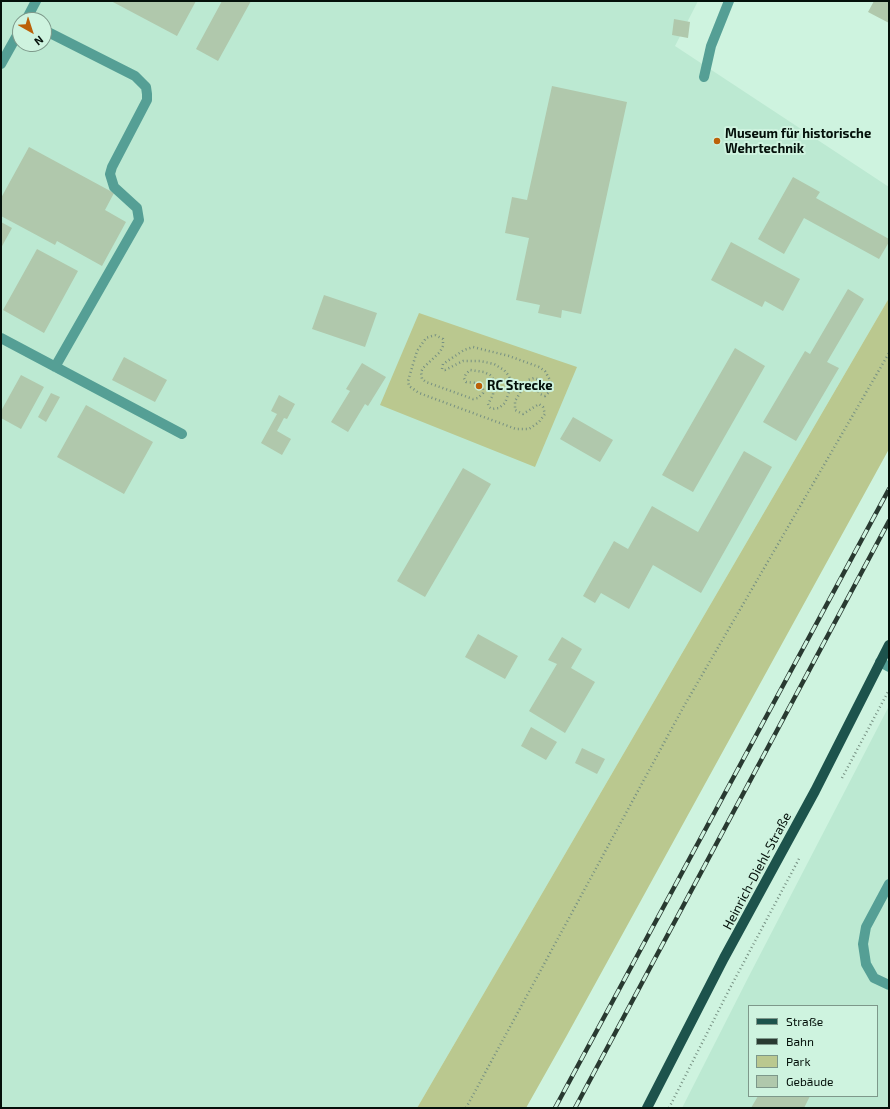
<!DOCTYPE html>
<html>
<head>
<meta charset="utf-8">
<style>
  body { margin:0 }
  #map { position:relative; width:890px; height:1109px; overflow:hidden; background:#cef3df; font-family:"Exo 2",sans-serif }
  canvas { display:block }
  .frame { position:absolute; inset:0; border:2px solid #04100a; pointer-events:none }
  .legend { position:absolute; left:748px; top:1005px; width:130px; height:92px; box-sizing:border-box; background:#cef3df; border:1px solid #7d988a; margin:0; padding:5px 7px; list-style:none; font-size:12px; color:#04100a }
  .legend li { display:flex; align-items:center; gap:8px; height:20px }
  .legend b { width:20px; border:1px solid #7d988a }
  .north { position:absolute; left:12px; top:12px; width:40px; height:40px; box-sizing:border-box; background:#cef3df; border:1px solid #7d988a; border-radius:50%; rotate:141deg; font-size:11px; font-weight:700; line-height:16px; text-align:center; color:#04100a }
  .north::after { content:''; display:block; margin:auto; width:14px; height:18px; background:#bc6109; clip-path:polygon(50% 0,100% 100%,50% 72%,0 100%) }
</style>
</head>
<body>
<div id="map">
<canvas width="890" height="1109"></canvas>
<div class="frame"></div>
<ul class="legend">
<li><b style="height:5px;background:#1d534c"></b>Straße</li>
<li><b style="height:5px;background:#293a31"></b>Bahn</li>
<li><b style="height:11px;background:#bac88f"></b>Park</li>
<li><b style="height:11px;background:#b0c8ac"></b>Gebäude</li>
</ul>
<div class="north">N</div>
</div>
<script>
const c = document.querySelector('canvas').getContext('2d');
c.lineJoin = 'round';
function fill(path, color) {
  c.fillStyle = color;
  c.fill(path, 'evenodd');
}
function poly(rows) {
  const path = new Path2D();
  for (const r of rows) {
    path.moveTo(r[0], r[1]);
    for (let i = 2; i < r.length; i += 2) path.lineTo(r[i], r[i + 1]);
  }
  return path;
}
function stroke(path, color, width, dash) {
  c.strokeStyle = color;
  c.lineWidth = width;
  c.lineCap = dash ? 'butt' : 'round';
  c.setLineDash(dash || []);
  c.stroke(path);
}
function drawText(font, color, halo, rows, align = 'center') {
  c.font = font + ' "Exo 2",sans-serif';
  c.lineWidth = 4;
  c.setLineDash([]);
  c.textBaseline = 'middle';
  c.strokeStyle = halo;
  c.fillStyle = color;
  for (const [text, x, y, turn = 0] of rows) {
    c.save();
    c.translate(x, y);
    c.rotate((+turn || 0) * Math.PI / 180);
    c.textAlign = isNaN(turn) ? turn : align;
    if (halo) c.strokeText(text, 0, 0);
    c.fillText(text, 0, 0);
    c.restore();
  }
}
fill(poly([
  [1,1,698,1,675,46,889,187,889,298,417,1108,1,1108],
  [20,20,44,20,44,44,20,44],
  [889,706,889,1108,682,1108,749,976],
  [749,1006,877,1006,877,1096,749,1096]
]), '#bce9d2');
fill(poly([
  [889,298,889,449,566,1037,526,1108,417,1108],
  [419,313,577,367,535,467,380,405]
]), '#bac88f');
fill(poly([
  [111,1,196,1,177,36],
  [222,1,251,1,218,61,196,49],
  [874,1,889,1,889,23,868,12],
  [674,19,690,22,688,38,672,35],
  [552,86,627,102,581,314,562,310,561,318,538,313,540,305,516,300,529,238,505,233,512,197,527,200],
  [29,147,114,193,105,210,126,222,102,266,57,241,55,245,1,216,1,198],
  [793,177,820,192,816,198,889,239,889,242,879,259,804,218,784,254,758,239],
  [1,222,12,228,1,248],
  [731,242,800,279,783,311,765,301,762,307,711,280],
  [37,249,78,271,44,333,3,310],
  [848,289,864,299,827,362,839,368,796,441,763,422,805,351,810,354],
  [324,295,377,313,365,347,312,329],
  [735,348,765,366,693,492,662,475],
  [124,357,167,380,155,402,112,380],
  [362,363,386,377,368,406,365,404,348,432,331,422,350,391,346,389],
  [21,375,44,387,21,429,1,418,1,411],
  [51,393,60,397,46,422,38,417],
  [279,395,295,404,287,419,284,418,277,431,291,439,282,455,261,443,277,414,271,411],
  [86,405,153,442,124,494,57,457],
  [573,417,613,440,600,462,560,439],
  [744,451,772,467,701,593,653,565,629,609,601,593,595,603,583,596,614,541,628,549,652,506,698,532],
  [463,468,491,484,425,597,397,581],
  [478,634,518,656,505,679,465,657],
  [562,637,582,649,571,668,595,682,565,733,529,711,557,664,548,660],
  [531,727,557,742,546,760,521,746],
  [582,748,605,759,597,774,575,763],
  [758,1096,810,1096,804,1108,751,1108]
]), '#b0c8ac');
stroke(poly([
  [435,335,443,339,443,346,440,352,423,368,421,372,422,379,426,382,473,399,478,398,483,393,483,388,478,383,466,382,464,378,466,374,470,370,484,372,490,375,494,380,493,395,488,404,489,407,492,409,499,408,505,403,510,389,511,382,509,376,504,370,494,364,480,361,463,361,445,370,442,369,443,364,464,350,473,347,509,356,539,367,545,371,551,382,549,392,545,396,540,394,537,389,540,380,534,378,528,380,515,401,515,410,523,414,539,404,543,407,545,414,539,422,529,429,516,429,419,393,409,386,408,381,417,351,426,338,435,335],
  [842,778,889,690],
  [466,1108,684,706,889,353],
  [669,1108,729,990,800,857]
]), '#769082', 2.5, [1, 3]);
stroke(poly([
  [26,20,36,1],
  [44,30,135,76,146,87,147,94,147,100,112,167,110,174,114,187,137,208,139,220,55,367],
  [1,64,20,30],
  [704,77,711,46,729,1],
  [1,338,182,434],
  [880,662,889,667],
  [889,884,866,927,863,944,866,964,874,978,889,985]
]), '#559f95', 10);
stroke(poly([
  [647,1108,724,958,815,791,889,645]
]), '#1d534c', 10);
const rail = poly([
  [555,1108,889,489],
  [575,1108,889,521]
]);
stroke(rail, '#293a31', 4.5);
stroke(rail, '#cef3df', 3, [9]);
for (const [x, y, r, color] of [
  [717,141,4,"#bc6109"],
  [479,386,4,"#bc6109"]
]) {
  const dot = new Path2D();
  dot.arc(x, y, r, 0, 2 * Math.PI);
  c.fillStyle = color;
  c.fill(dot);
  stroke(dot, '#cef3df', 1.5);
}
drawText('bold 13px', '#04100a', '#cef3df', [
  ["Museum für historische",725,134],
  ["Wehrtechnik",725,149],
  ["RC Strecke",487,386]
], 'left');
drawText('13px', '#04100a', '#cef3df', [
  ["Heinrich-Diehl-Straße",757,871,-62]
]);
</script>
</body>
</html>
